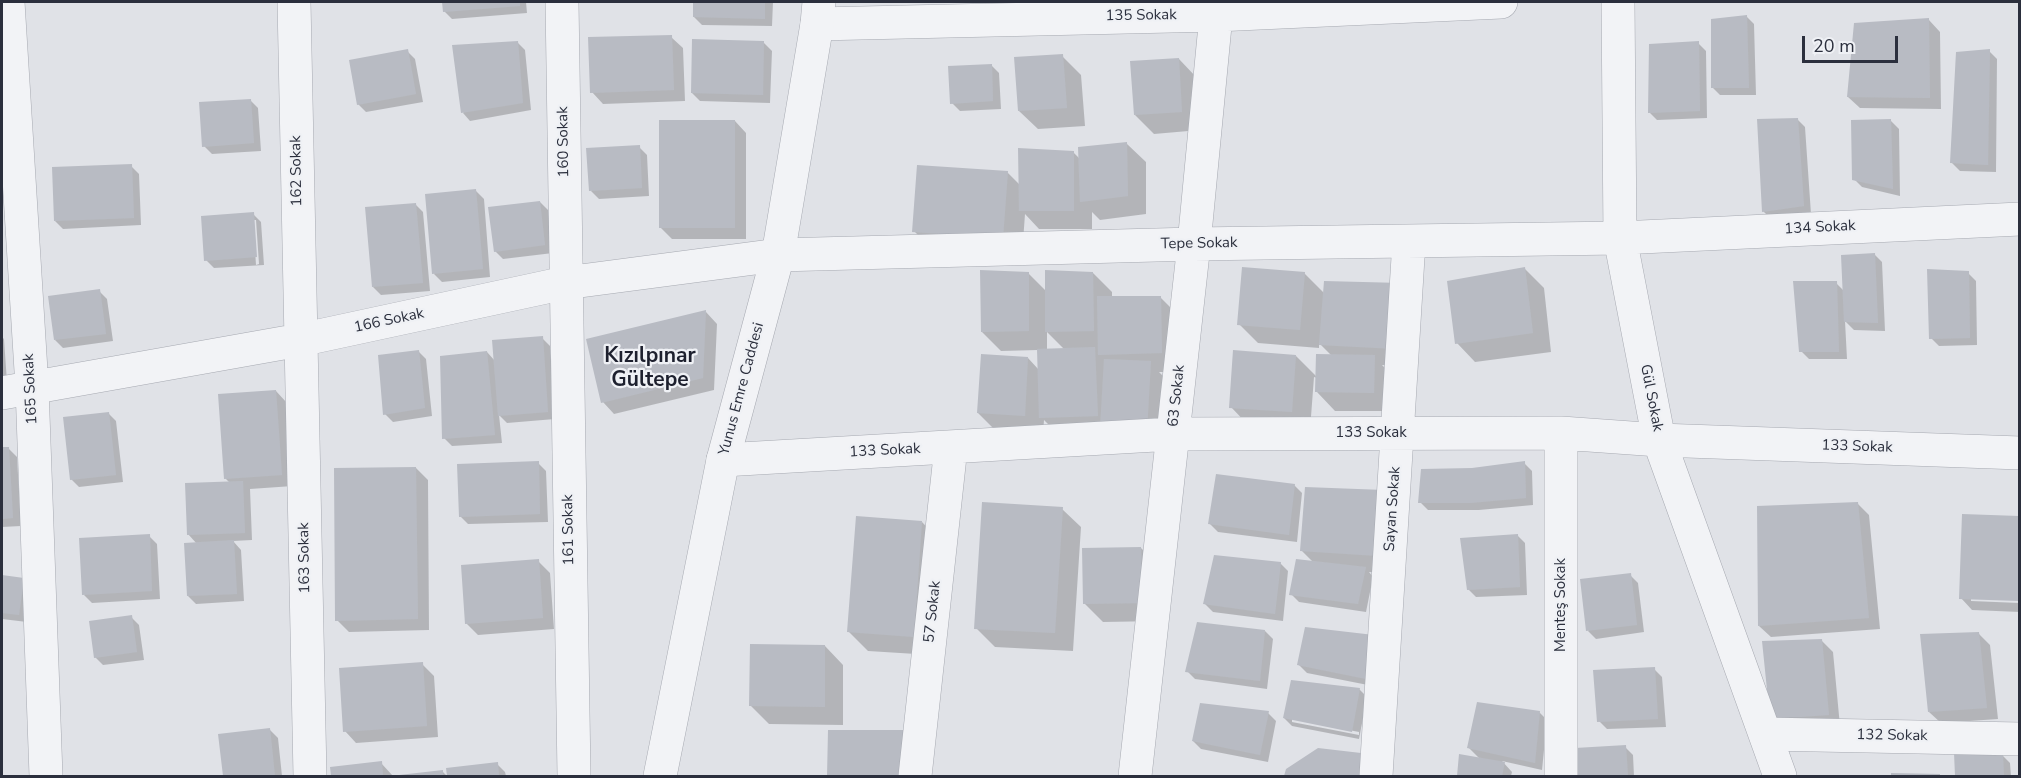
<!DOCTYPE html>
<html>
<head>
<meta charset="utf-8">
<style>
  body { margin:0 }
  #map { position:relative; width:2021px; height:778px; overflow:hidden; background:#e0e2e7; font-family:"Nunito Sans",sans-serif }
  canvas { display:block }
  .frame { position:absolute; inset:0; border:3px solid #2b2f3d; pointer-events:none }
  .scale { position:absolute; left:1802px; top:36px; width:96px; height:27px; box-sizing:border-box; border:3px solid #2b2f3d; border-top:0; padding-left:8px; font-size:18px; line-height:21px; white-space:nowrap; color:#2b2f3d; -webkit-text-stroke:4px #eff1f5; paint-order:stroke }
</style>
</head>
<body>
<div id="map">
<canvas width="2021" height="778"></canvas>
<div class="frame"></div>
<div class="scale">20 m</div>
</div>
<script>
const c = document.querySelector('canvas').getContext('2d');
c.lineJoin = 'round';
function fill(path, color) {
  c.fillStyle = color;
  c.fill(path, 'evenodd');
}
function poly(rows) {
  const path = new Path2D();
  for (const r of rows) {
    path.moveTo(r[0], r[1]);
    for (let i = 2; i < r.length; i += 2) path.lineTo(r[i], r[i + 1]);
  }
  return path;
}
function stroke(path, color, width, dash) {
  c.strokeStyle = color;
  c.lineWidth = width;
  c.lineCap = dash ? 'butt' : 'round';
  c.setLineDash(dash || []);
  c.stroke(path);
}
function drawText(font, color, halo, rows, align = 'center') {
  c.font = font + ' "Nunito Sans",sans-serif';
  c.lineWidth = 4.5;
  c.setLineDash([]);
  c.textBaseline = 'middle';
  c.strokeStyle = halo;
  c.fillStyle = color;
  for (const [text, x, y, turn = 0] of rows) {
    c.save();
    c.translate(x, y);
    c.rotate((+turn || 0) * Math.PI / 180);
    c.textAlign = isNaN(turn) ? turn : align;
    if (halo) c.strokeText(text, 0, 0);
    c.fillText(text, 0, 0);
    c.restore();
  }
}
fill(poly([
  [443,2,526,2,527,13,452,19,444,11],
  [607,2,633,2,608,3],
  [695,2,773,2,772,26,702,25,694,17],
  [1746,16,1754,24,1756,95,1720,95,1712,87],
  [1929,20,1940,32,1941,109,1860,108,1848,97],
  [671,37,683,48,685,101,603,104,592,92],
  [517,42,525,50,531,110,470,121,463,113],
  [764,43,772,51,770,103,700,101,692,93],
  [1698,43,1706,51,1707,118,1657,120,1649,112],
  [407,51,415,59,423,102,366,112,358,104],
  [1989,51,1997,59,1996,172,1960,171,1952,163],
  [1062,56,1081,75,1085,126,1038,129,1019,111],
  [1179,59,1197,78,1200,130,1154,134,1135,115],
  [991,65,999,73,1001,109,960,111,952,103],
  [250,100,258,108,261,151,212,154,204,146],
  [1797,119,1805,127,1811,214,1771,219,1763,211],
  [735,121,746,133,746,239,672,239,660,227],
  [1891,121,1899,129,1900,196,1862,187,1854,179],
  [1127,144,1146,162,1146,214,1100,220,1092,212,1092,229,1039,229,1025,214,1022,256,933,250,914,231,1007,172,1020,185,1073,152,1080,159],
  [639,147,647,155,649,196,599,199,591,191],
  [131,166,139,174,141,225,63,229,55,221],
  [476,191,484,199,490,277,442,282,434,274],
  [540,202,548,210,553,253,503,259,495,251],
  [415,204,423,212,430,291,381,295,373,287],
  [253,214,261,222,264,265,214,268,206,260],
  [253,220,256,220,259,264,256,265],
  [1874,254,1882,262,1885,331,1854,330,1845,321,1847,359,1809,359,1801,351,1836,283,1844,291],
  [1525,269,1544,288,1551,352,1475,362,1457,343],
  [1028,273,1046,291,1093,273,1112,292,1112,298,1160,297,1179,316,1180,372,1159,372,1169,382,1165,449,1049,425,1044,420,1043,434,997,432,978,413,1028,358,1039,370,1038,350,1001,351,982,332],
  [1047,332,1065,350,1047,351],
  [1304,273,1324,293,1415,367,1382,365,1393,376,1392,411,1335,411,1317,392,1317,378,1314,377,1310,430,1249,426,1231,407,1296,356,1317,377,1332,356,1319,343,1319,348,1258,343,1239,324],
  [1968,273,1976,281,1977,345,1939,346,1931,338],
  [99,291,107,299,113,341,63,348,55,340],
  [706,312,717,324,714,390,614,414,603,402],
  [2,337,4,339,7,382,2,383],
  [542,338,550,346,555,419,507,423,499,415,502,443,452,446,444,438,487,352,495,361],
  [418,351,426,359,432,416,393,422,385,414],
  [276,391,287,403,293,486,250,489,252,540,233,541,241,550,244,601,196,604,188,596,197,544,188,534,230,483,225,478],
  [108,413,116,421,123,482,79,487,71,479],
  [2,449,9,449,17,457,21,526,2,527],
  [538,463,546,471,548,522,468,524,460,516],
  [1524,463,1532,471,1533,505,1479,510,1428,510,1420,502,1473,470],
  [416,468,428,480,429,630,349,632,337,620],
  [1294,485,1302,493,1297,542,1218,532,1210,524],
  [1306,489,1397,574,1369,572,1373,577,1366,612,1299,602,1291,594,1314,563,1302,551],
  [1857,503,1869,515,1880,629,1771,637,1759,626],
  [1062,509,1081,527,1073,651,995,647,976,628],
  [1964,515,2020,518,2020,600,1971,598,1971,601,2020,603,2020,612,1972,610,1961,598],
  [922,522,940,541,932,655,868,651,849,632],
  [1517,535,1525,543,1527,595,1476,597,1468,589],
  [149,536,157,544,160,599,92,603,84,595],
  [1141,548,1160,567,1161,621,1103,622,1084,603],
  [538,561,550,573,554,629,478,635,466,623],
  [1280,563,1288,571,1283,621,1213,612,1205,604],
  [1630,575,1638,583,1644,632,1596,639,1588,631],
  [2,576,23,579,27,622,2,619],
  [131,617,139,625,144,660,103,665,95,657],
  [1265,631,1273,639,1267,689,1195,679,1187,671],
  [1979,634,1990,645,1998,719,1941,723,1929,712],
  [1373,636,1373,686,1307,673,1299,665],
  [1821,640,1833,652,1840,726,1772,718],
  [825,646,843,665,843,725,769,724,750,705],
  [422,664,434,676,438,737,356,743,345,731],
  [1654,669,1662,677,1666,727,1607,729,1599,721],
  [1359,689,1367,697,1359,739,1292,726,1284,718],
  [1292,719,1359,732,1359,735,1292,722],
  [1539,712,1547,720,1542,770,1502,761,1512,772,1511,776,1459,776,1460,756,1480,759,1469,748],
  [1268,713,1276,721,1268,762,1201,749,1193,741],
  [270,730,278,738,282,776,224,776,220,735],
  [829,731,903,732,921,751,921,776,828,776],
  [1625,747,1633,755,1634,776,1578,776,1576,750],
  [1956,755,2002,755,2010,763,2011,776,1957,776],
  [381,763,393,776,333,776,332,769],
  [497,764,505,772,506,776,448,776,448,769],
  [1287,770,1379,776,1285,776],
  [442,771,447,776,399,776],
  [1893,775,1939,775,1940,776,1893,776]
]), '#0003');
fill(poly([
  [442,2,520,2,520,6,443,12],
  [693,2,765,2,765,19,693,17],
  [1747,15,1749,88,1711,88,1711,19],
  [1929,18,1930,98,1847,97,1854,23],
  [672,35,674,90,590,93,588,37],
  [692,39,764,41,763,95,691,93],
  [518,41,523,103,461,113,452,45],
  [1699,41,1700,111,1648,113,1649,44],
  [408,49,416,94,357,105,349,60],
  [1990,49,1988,165,1950,163,1956,52],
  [1063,54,1067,108,1018,111,1014,57],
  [1179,58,1182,112,1134,115,1130,61],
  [992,64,993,101,950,104,948,66],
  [251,99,254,143,202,147,199,102],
  [1798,118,1804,206,1762,212,1757,119],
  [1891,119,1893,189,1852,180,1851,120],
  [659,120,735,120,735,228,659,228],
  [1127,142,1128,196,1080,202,1078,147],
  [640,145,642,188,589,191,586,148],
  [1018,148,1074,151,1074,211,1019,211],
  [132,164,134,218,54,221,52,167],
  [917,165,1008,171,1003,238,912,232],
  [476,189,483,269,432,274,425,194],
  [540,201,545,245,494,252,488,207],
  [416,203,423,283,372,287,365,207],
  [254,212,257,257,204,261,201,216],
  [1875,253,1878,323,1844,322,1841,255],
  [1242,267,1305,272,1300,330,1237,325],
  [1525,267,1533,333,1455,344,1447,281],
  [1927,269,1969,271,1970,338,1929,339],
  [980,270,1029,272,1029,331,981,332],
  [1045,270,1093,272,1094,331,1045,332],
  [1324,281,1402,283,1397,349,1319,345],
  [1793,281,1837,281,1839,352,1799,352],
  [100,289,106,334,54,340,48,296],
  [1097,296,1161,296,1162,353,1098,355],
  [706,310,703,378,601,403,586,339],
  [543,336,548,412,498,416,492,340],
  [1095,347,1098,416,1039,418,1037,349],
  [419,350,425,408,383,415,378,355],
  [1233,350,1296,355,1292,412,1229,408],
  [487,351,495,435,442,439,440,356],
  [981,354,1028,357,1025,416,977,413],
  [1316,354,1375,355,1374,393,1315,392],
  [1104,359,1151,361,1147,431,1100,429],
  [276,390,282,475,224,479,218,394],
  [109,412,116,475,70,480,63,417],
  [2,447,9,447,13,518,2,519],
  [539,461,540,514,459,517,457,464],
  [1525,461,1526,498,1470,503,1418,503,1421,469,1472,468],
  [416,467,418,619,335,621,334,468],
  [1216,474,1295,484,1289,535,1208,524],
  [243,481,245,533,187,535,185,483],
  [1305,487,1384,490,1378,556,1300,551],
  [982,502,1063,507,1055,633,974,629],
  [1858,502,1869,618,1758,626,1757,506],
  [1962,514,2019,516,2019,601,1959,599],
  [856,516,922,521,914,637,847,632],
  [150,534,152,591,82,595,79,538],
  [1518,534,1520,587,1467,590,1460,538],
  [234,540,237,594,187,596,184,543],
  [1141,547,1143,603,1083,604,1082,548],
  [1214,555,1281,562,1275,614,1203,604],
  [539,559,543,618,465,624,461,565],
  [1296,559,1366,567,1358,604,1289,595],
  [1631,573,1637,625,1586,631,1580,579],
  [2,575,24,578,19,615,2,613],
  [132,615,137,652,94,658,89,621],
  [1197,622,1265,630,1260,681,1185,672],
  [1305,627,1374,635,1366,679,1297,665],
  [1979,632,1987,708,1928,712,1920,634],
  [1822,639,1829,715,1770,719,1762,641],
  [750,644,825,645,825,707,749,706],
  [423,662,427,726,343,732,339,668],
  [1655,667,1658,719,1597,722,1593,670],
  [1291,680,1360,688,1352,732,1283,718],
  [1477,702,1540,711,1535,763,1467,748],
  [1200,703,1269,711,1260,755,1192,741],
  [270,728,275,776,223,776,218,734],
  [828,730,903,730,903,776,827,776],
  [1626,745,1628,776,1576,776,1575,748],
  [1318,748,1361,753,1360,776,1284,776,1286,769],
  [1954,753,2003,754,2004,776,1955,776],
  [1459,754,1505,762,1502,776,1457,776],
  [382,761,383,776,331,776,330,767],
  [498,762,499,776,447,776,446,768],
  [443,770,443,776,399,776,399,775],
  [1891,773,1940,774,1940,776,1891,776]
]), '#b8bbc3');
const minor = poly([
  [8,2,32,387,46,776],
  [294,2,310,776],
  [562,2,574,776],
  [1618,2,1620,238,1659,440,1780,776],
  [817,24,1216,15,1501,2],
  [2,393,300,340,565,283,778,255,1194,244,1620,238,2020,219],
  [1561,433,1561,776],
  [723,460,1173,434,1561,433,1659,440,2020,453],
  [1765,734,2020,739],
  [915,776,951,447],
  [1135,776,1194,244,1216,15],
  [1376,776,1409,241]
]);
const tertiary = poly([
  [660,776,723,460,778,255,817,24,819,2]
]);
stroke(minor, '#a6a9b1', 34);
stroke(tertiary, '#a6a9b1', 34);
stroke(minor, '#f2f3f6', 33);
stroke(tertiary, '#f2f3f6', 33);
drawText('15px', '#2b2f3d', '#eff1f5', [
  ["135 Sokak",1141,16,-1],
  ["160 Sokak",564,142,-91],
  ["162 Sokak",297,171,-91],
  ["134 Sokak",1820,228,-3],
  ["Tepe Sokak",1199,244,-1],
  ["166 Sokak",389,321,-12],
  ["165 Sokak",31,389,-93],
  ["Yunus Emre Caddesi",742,389,-75],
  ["63 Sokak",1177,396,-84],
  ["Gül Sokak",1651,398,79],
  ["133 Sokak",1371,433],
  ["133 Sokak",1857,447,2],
  ["133 Sokak",885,451,-3],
  ["Sayan Sokak",1393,509,-86],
  ["161 Sokak",569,530,-91],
  ["163 Sokak",305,558,-91],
  ["Menteş Sokak",1561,605,-90],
  ["57 Sokak",933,612,-84],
  ["132 Sokak",1892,736,1]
]);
drawText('bold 21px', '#1d202e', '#eff1f5', [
  ["Kızılpınar",650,357],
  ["Gültepe",650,381]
]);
</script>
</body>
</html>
